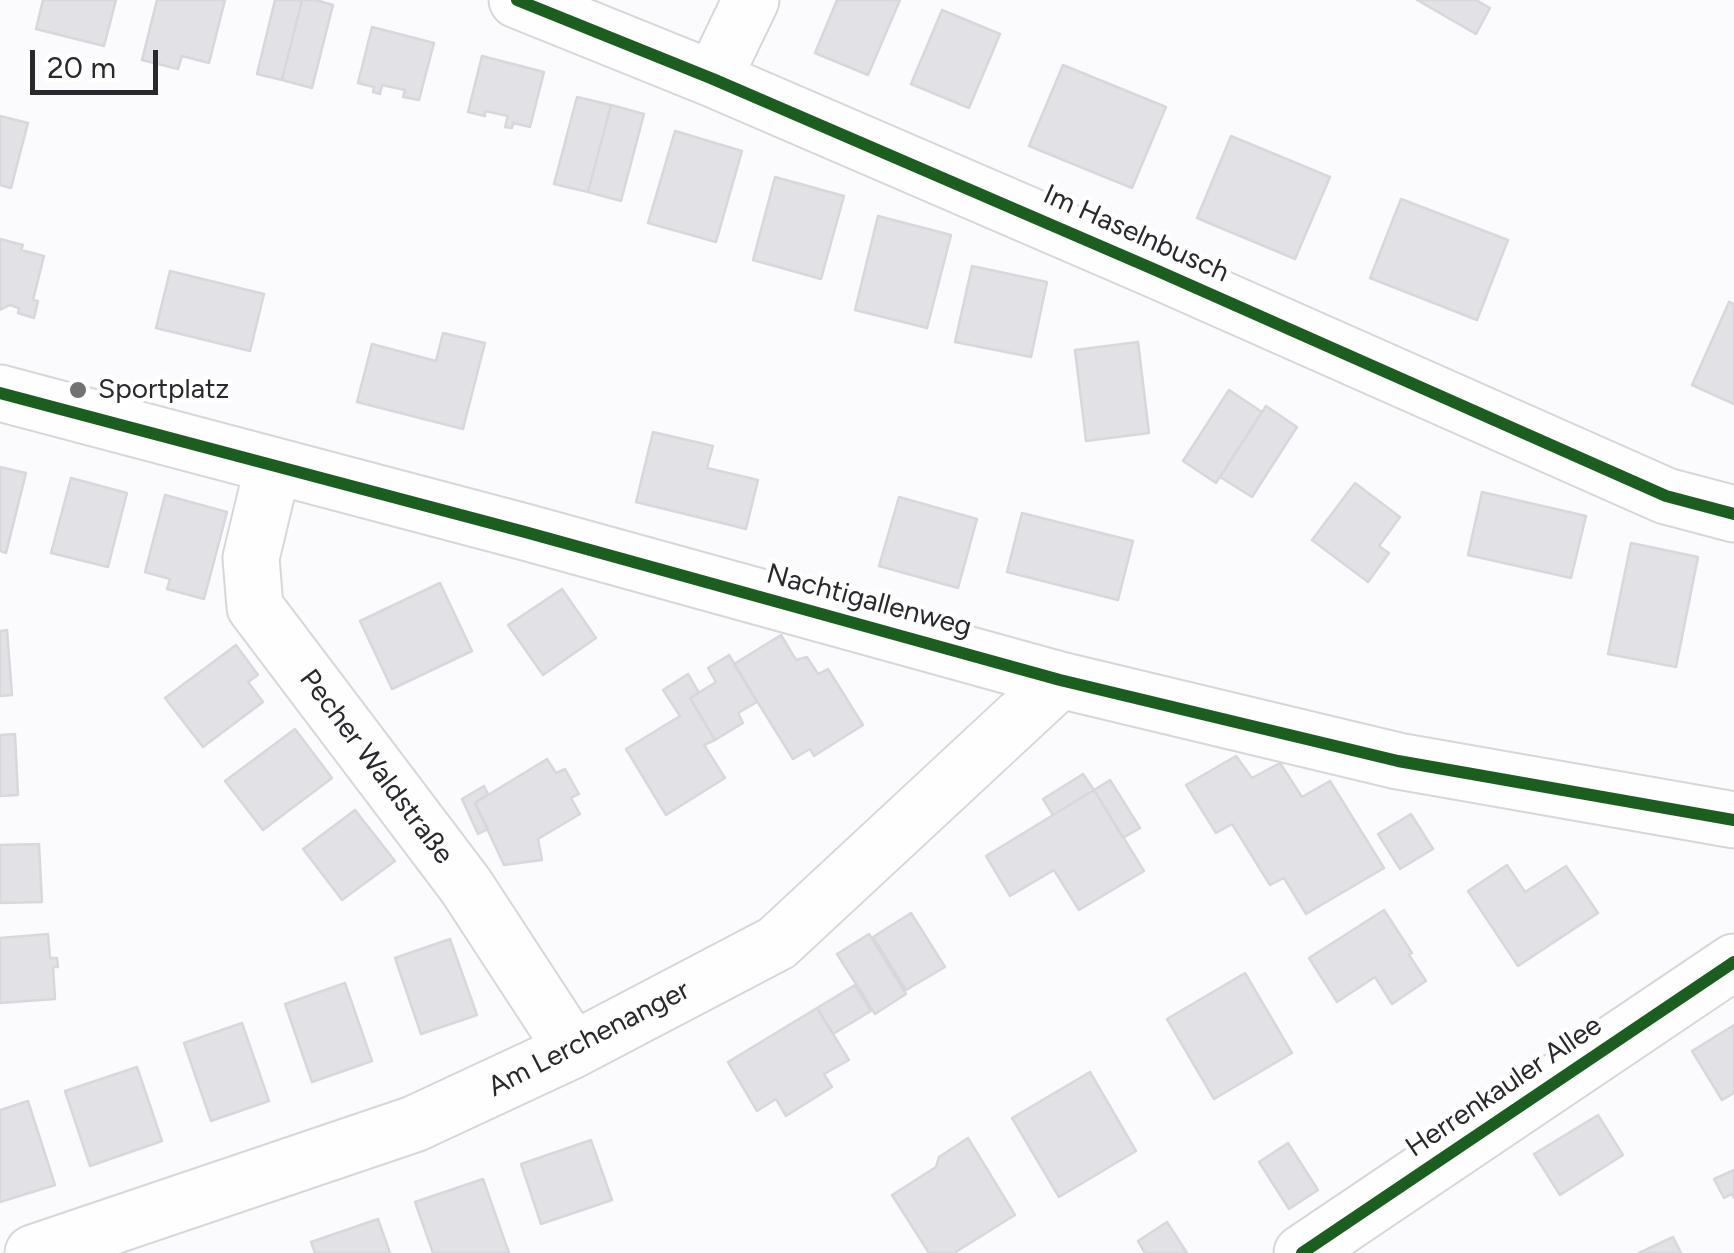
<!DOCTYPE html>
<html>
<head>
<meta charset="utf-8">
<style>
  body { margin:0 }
  #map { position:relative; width:1734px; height:1253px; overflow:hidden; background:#fbfafd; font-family:Figtree,sans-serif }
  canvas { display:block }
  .scale { position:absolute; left:30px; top:50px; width:128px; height:45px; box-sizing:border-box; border:5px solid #29282c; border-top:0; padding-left:12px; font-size:30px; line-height:35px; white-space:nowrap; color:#29282c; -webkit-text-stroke:8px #fff; paint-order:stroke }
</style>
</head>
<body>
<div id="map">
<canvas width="1734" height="1253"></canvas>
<div class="scale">20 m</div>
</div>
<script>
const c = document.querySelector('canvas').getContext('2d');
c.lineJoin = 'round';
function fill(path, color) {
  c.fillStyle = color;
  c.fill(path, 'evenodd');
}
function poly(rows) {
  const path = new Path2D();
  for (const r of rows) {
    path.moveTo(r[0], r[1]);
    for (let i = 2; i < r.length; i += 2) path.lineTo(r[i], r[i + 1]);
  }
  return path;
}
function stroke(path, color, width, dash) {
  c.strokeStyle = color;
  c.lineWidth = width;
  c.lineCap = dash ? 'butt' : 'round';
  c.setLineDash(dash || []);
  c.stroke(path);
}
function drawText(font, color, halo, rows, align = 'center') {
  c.font = font + ' Figtree,sans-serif';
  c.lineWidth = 9;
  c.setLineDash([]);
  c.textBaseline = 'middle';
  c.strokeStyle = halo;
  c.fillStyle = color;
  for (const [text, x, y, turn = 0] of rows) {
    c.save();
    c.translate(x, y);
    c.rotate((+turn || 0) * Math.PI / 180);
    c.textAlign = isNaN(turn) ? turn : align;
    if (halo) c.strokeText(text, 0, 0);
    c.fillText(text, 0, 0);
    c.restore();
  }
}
const building = poly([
  [43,0,116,0,104,46,36,29,43,0],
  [157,0,225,0,209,63,182,56,178,69,142,60,157,0],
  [275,0,302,0,282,80,257,74,275,0],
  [302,0,316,0,333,5,312,88,282,80,302,0],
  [837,0,900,0,868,75,815,53,837,0],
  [1417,0,1476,0,1490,8,1476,34,1417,0],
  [942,10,1000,34,969,108,911,84,942,10],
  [372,27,434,43,419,100,403,97,405,90,382,85,380,94,373,92,374,87,358,83,372,27],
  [482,56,544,72,530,127,513,123,512,128,505,127,508,116,485,111,485,116,468,112,482,56],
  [1063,65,1166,107,1132,188,1029,146,1063,65],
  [577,97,611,105,588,192,554,184,577,97],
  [611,105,644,114,621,201,588,192,611,105],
  [0,116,28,123,11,188,0,185,0,116],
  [675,131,742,151,716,242,648,223,675,131],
  [1231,136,1330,177,1295,259,1197,218,1231,136],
  [775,177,844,196,821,279,753,260,775,177],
  [1401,199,1508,240,1477,320,1370,278,1401,199],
  [878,216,951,235,927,328,855,310,878,216],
  [0,239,23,245,21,250,44,256,33,300,38,301,34,318,18,313,19,308,10,305,0,310,0,239],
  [972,266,1047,282,1031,357,955,342,972,266],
  [170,271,264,294,250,351,156,328,170,271],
  [1729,302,1734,304,1734,404,1692,385,1729,302],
  [443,333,485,343,463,429,357,402,372,344,436,361,443,333],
  [1138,342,1149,433,1086,441,1075,350,1138,342],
  [1229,390,1262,412,1216,483,1183,461,1229,390],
  [1266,406,1297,427,1252,497,1220,477,1266,406],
  [653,432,713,446,707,468,758,480,746,529,636,502,653,432],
  [0,467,26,473,6,553,0,551,0,467],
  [71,478,127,493,108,567,51,553,71,478],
  [1355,483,1400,517,1379,546,1389,553,1368,582,1312,540,1355,483],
  [1482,492,1586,516,1571,578,1468,555,1482,492],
  [165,495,227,512,204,599,167,589,170,579,145,572,165,495],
  [899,497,977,519,958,588,879,566,899,497],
  [1022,513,1133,541,1118,600,1007,572,1022,513],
  [1631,543,1698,557,1676,667,1608,654,1631,543],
  [440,583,472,651,392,689,360,621,440,583],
  [562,589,596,638,543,675,508,625,562,589],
  [7,630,12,695,0,696,0,631,7,630],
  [781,635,796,660,807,657,818,674,828,669,863,725,814,756,810,749,793,759,734,664,781,635],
  [236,645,258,675,248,682,263,702,203,747,165,698,236,645],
  [729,655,757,702,738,713,743,723,715,740,690,698,716,682,708,668,729,655],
  [688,674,699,693,690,698,715,740,704,745,725,778,666,815,626,749,680,716,663,690,688,674],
  [295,729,332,778,263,830,225,781,295,729],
  [15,734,18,795,0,796,0,735,15,734],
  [1236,756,1252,778,1280,763,1302,797,1330,781,1384,868,1306,914,1284,878,1270,885,1232,824,1216,833,1186,785,1236,756],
  [547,759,556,773,565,769,579,794,571,798,580,814,538,839,542,860,504,865,475,803,547,759],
  [1083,774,1094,790,1053,815,1043,799,1083,774],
  [1110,780,1140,828,1123,838,1094,790,1110,780],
  [484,786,488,794,475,803,488,829,478,834,462,799,484,786],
  [1094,790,1144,871,1079,910,1054,870,1010,896,986,856,1094,790],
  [355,810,395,861,342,900,303,849,355,810],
  [1411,814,1433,849,1400,869,1378,834,1411,814],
  [39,844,42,902,0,903,0,845,39,844],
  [1507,865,1525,892,1566,866,1598,913,1518,966,1468,891,1507,865],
  [1384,910,1412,953,1409,955,1426,981,1392,1004,1375,977,1337,1002,1309,958,1384,910],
  [911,913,945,967,906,990,873,937,911,913],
  [48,934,50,958,57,958,58,967,53,967,55,999,0,1003,0,938,48,934],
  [869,934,906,994,875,1014,837,954,869,934],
  [450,939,477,1015,421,1034,395,958,450,939],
  [1245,973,1292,1053,1214,1099,1167,1019,1245,973],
  [345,983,372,1061,312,1082,285,1004,345,983],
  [855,985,871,1011,833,1034,817,1008,855,985],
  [817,1008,849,1060,824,1074,832,1087,786,1116,776,1099,757,1111,728,1062,817,1008],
  [242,1023,269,1101,211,1121,184,1043,242,1023],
  [1734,1025,1734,1093,1722,1100,1692,1051,1734,1025],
  [137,1067,162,1141,90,1166,65,1091,137,1067],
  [1090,1072,1136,1151,1059,1197,1012,1118,1090,1072],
  [28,1101,55,1185,0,1202,0,1110,28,1101],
  [1598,1115,1623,1155,1560,1195,1534,1154,1598,1115],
  [968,1138,1015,1215,954,1253,929,1253,892,1195,936,1167,939,1157,968,1138],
  [591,1140,612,1200,541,1224,521,1164,591,1140],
  [1288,1143,1318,1190,1289,1209,1259,1162,1288,1143],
  [1734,1170,1734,1198,1732,1194,1724,1198,1714,1179,1734,1170],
  [483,1179,509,1253,433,1253,415,1202,483,1179],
  [378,1219,390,1253,315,1253,311,1242,378,1219],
  [1167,1222,1187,1253,1145,1253,1138,1241,1167,1222],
  [1673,1237,1681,1253,1639,1253,1673,1237]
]);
fill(building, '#e2e1e5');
stroke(building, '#d8d7db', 2.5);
const minor = poly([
  [517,0,713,79,1158,271,1666,496,1734,514],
  [713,79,751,0],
  [0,393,525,532,1060,680,1398,761,1734,820],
  [273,466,251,558,255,607,466,886,573,1050],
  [33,1253,414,1124,573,1050,777,943,1060,680],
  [1302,1253,1734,962]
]);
stroke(minor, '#d7d6d9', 59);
stroke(minor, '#fefeff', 55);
stroke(poly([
  [517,0,713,79,1158,271,1666,496,1734,514],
  [0,393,525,532,1060,680,1398,761,1734,820],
  [1302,1253,1734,962]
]), '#1b5e20', 12);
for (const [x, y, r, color] of [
  [78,390,10,"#727275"]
]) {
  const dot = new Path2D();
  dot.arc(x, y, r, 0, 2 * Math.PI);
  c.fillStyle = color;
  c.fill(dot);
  stroke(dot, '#fff', 4);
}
drawText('28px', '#29282c', '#fff', [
  ["Im Haselnbusch",1136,234,24],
  ["Nachtigallenweg",869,601,15],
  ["Pecher Waldstraße",376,767,53],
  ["Am Lerchenanger",589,1039,-27],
  ["Herrenkauler Allee",1504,1087,-34]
]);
drawText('28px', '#29282c', '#fff', [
  ["Sportplatz",98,390]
], 'left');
</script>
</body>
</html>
